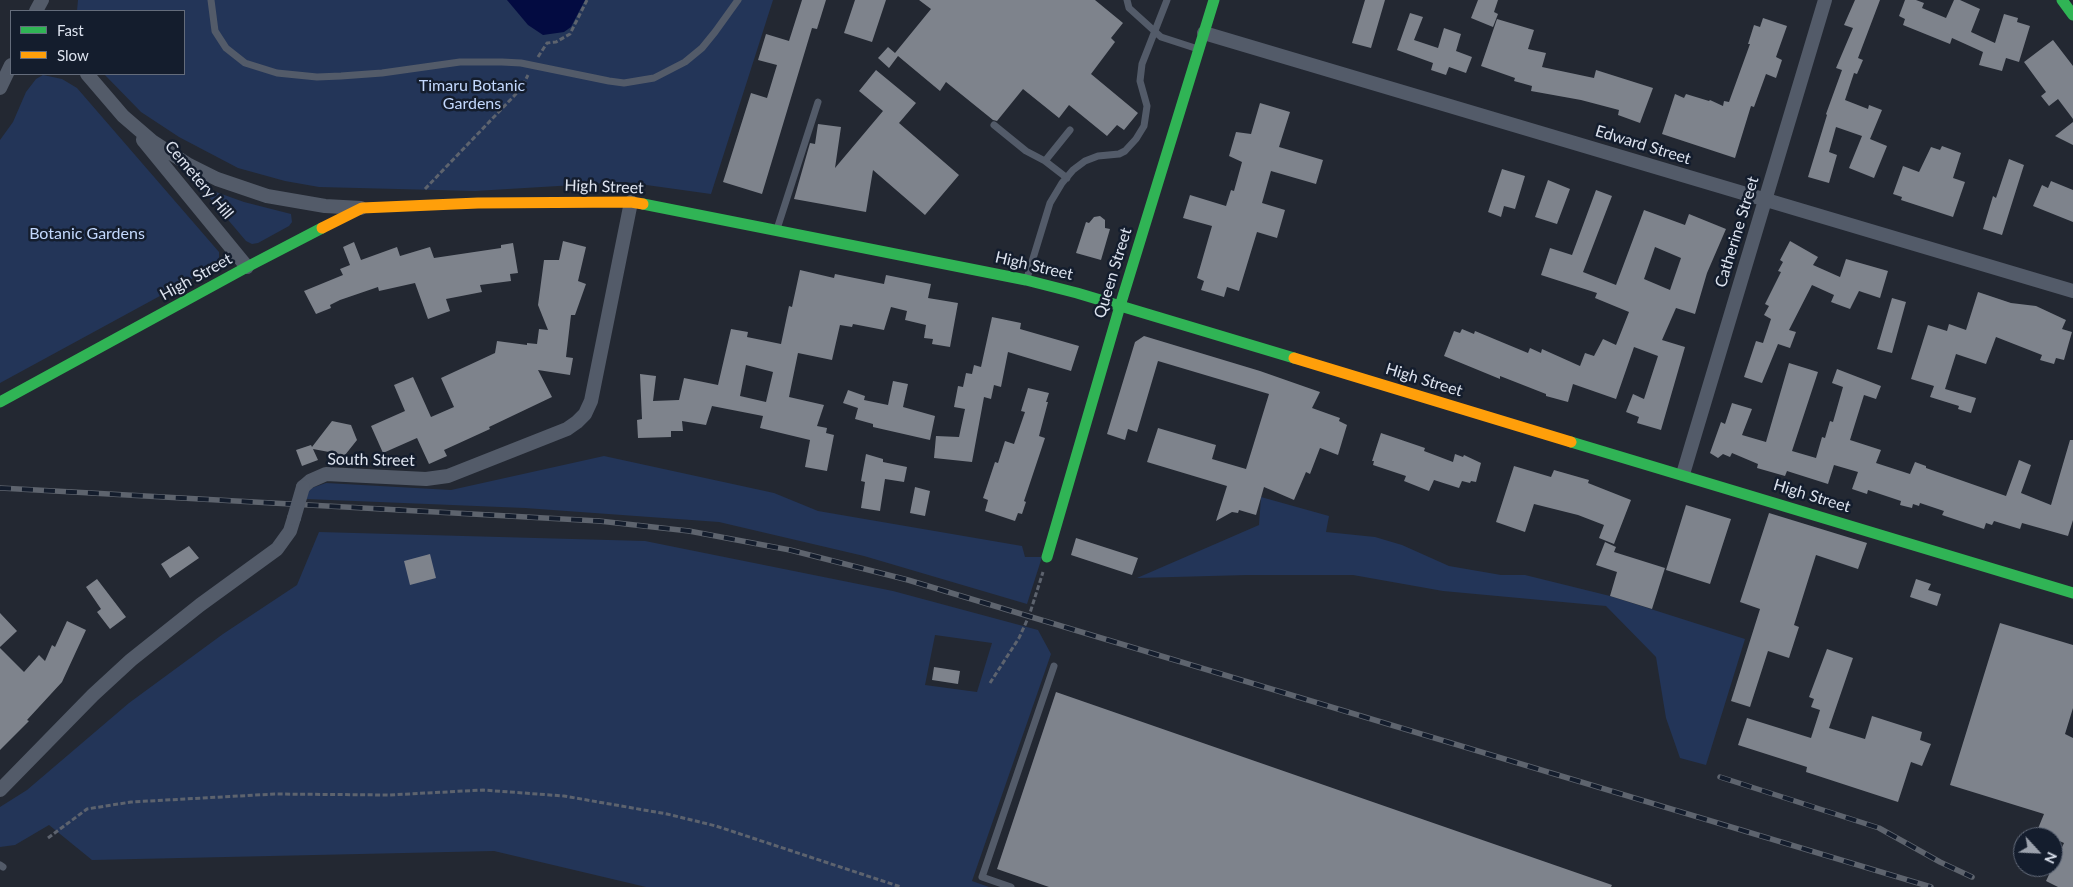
<!DOCTYPE html>
<html>
<head>
<meta charset="utf-8">
<style>
  body { margin:0 }
  #map { position:relative; width:2073px; height:887px; overflow:hidden; background:#232832; font-family:Lato,sans-serif }
  canvas { display:block }
  .legend { position:absolute; left:10px; top:10px; width:175px; height:65px; box-sizing:border-box; background:#141d2d; border:1px solid #646c7b; margin:0; padding:6px 9px; list-style:none; font-size:15px; color:#dde3ef }
  .legend li { display:flex; align-items:center; gap:10px; height:25px }
  .legend b { width:25px; border:1px solid #646c7b }
  .north { position:absolute; left:2013px; top:827px; width:50px; height:50px; box-sizing:border-box; background:#141d2d; border:1px solid #646c7b; border-radius:50%; rotate:115deg; font-size:14px; font-weight:700; line-height:20px; text-align:center; color:#dde3ef }
  .north::after { content:''; display:block; margin:auto; width:18px; height:22px; background:#9ca2ad; clip-path:polygon(50% 0,100% 100%,50% 72%,0 100%) }
</style>
</head>
<body>
<div id="map">
<canvas width="2073" height="887"></canvas>
<ul class="legend">
<li><b style="height:6px;background:#30b455"></b>Fast</li>
<li><b style="height:6px;background:#ff9f0a"></b>Slow</li>
</ul>
<div class="north">N</div>
</div>
<script>
const c = document.querySelector('canvas').getContext('2d');
c.lineJoin = 'round';
function fill(path, color) {
  c.fillStyle = color;
  c.fill(path, 'evenodd');
}
function poly(rows) {
  const path = new Path2D();
  for (const r of rows) {
    path.moveTo(r[0], r[1]);
    for (let i = 2; i < r.length; i += 2) path.lineTo(r[i], r[i + 1]);
  }
  return path;
}
function stroke(path, color, width, dash) {
  c.strokeStyle = color;
  c.lineWidth = width;
  c.lineCap = dash ? 'butt' : 'round';
  c.setLineDash(dash || []);
  c.stroke(path);
}
function drawText(font, color, halo, rows, align = 'center') {
  c.font = font + ' Lato,sans-serif';
  c.lineWidth = 5;
  c.setLineDash([]);
  c.textBaseline = 'middle';
  c.strokeStyle = halo;
  c.fillStyle = color;
  for (const [text, x, y, turn = 0] of rows) {
    c.save();
    c.translate(x, y);
    c.rotate((+turn || 0) * Math.PI / 180);
    c.textAlign = isNaN(turn) ? turn : align;
    if (halo) c.strokeText(text, 0, 0);
    c.fillText(text, 0, 0);
    c.restore();
  }
}
fill(poly([
  [78,0,773,0,711,194,625,182,475,191,319,187,285,181,238,168,179,137,141,112,104,74,184,74,184,11,77,11],
  [43,75,62,79,77,88,219,252,219,259,215,266,0,383,0,140,13,122,26,92,36,79],
  [202,187,244,202,291,214,292,222,289,226,258,243,252,244,246,241,202,189],
  [604,456,774,493,818,511,1022,546,1025,557,1042,557,1027,604,864,556,719,522,525,508,306,499,309,489,326,483,451,490],
  [1261,497,1329,516,1326,532,1375,537,1402,545,1449,566,1501,575,1525,575,1610,596,1745,639,1706,765,1680,758,1666,718,1656,657,1606,606,1443,591,1353,575,1247,575,1137,578,1259,525],
  [319,532,645,541,893,591,1038,630,1051,654,972,881,989,887,646,887,494,851,92,860,49,825,15,845,0,847,0,807,27,790,129,703,223,634,297,585],
  [935,635,992,643,977,692,925,685]
]), '#233558');
fill(poly([
  [507,0,585,0,571,27,564,32,543,35,528,25]
]), '#030b41');
fill(poly([
  [802,0,826,0,817,29,812,28,762,194,723,182,751,93,767,98,777,65,758,60,766,34,789,41],
  [855,0,886,0,872,42,844,33],
  [919,0,1095,0,1123,23,1111,38,1115,42,1091,74,1138,113,1124,130,1117,125,1107,136,1069,105,1059,118,1023,89,997,121,993,120,946,82,940,91,898,56,889,68,878,58,888,47,895,53,931,9],
  [1365,0,1385,0,1371,48,1352,43],
  [1478,0,1498,0,1494,12,1498,14,1493,27,1471,18],
  [1855,0,1880,0,1858,58,1863,60,1857,74,1854,73,1845,100,1868,109,1869,105,1882,110,1870,139,1887,146,1874,178,1849,168,1862,136,1836,127,1829,152,1837,155,1829,183,1808,177,1827,115,1826,114,1842,70,1836,68,1853,28,1844,25],
  [1905,0,1916,0,1924,3,1922,8,1946,18,1954,0,1960,0,1980,9,1971,32,1995,43,2004,14,2018,18,2017,22,2030,26,2019,62,2006,58,2002,71,1979,65,1983,52,1952,38,1950,44,1903,25,1905,19,1899,16],
  [1410,13,1423,17,1414,40,1438,48,1444,28,1461,34,1456,51,1472,57,1466,73,1449,67,1446,75,1431,70,1433,63,1397,50],
  [1763,18,1787,26,1776,57,1782,60,1776,78,1766,74,1754,107,1751,106,1735,158,1662,134,1675,94,1684,98,1686,94,1709,101,1710,100,1723,106,1724,101,1729,102,1750,44,1748,44,1754,25,1760,27],
  [1497,19,1534,30,1528,49,1546,53,1542,67,1594,78,1596,70,1653,88,1640,123,1618,115,1619,110,1581,100,1531,91,1532,86,1514,81,1515,78,1481,66],
  [2053,40,2073,66,2073,119,2058,99,2049,106,2041,96,2046,92,2024,62],
  [876,70,916,103,899,123,959,175,925,215,873,170,866,212,794,199,810,143,815,144,818,124,841,127,835,168,883,111,859,91],
  [1260,103,1290,112,1279,147,1323,160,1316,184,1271,171,1262,203,1285,210,1277,238,1257,232,1239,291,1227,287,1224,297,1201,290,1204,281,1197,278,1212,226,1183,218,1190,195,1226,206,1231,190,1234,191,1242,162,1229,156,1236,132,1251,134],
  [2073,122,2073,145,2055,136],
  [1942,146,1961,153,1953,178,1965,182,1953,217,1901,200,1902,197,1893,194,1903,166,1919,172,1931,147,1940,150],
  [2009,159,2024,165,2002,235,1983,229,1993,196,1996,198],
  [1502,169,1525,176,1515,209,1504,206,1501,217,1488,212],
  [1548,180,1570,189,1557,224,1535,217],
  [2051,181,2073,190,2073,222,2033,206,2042,185,2048,188],
  [1596,190,1612,196,1583,272,1616,285,1644,210,1685,225,1689,214,1726,229,1707,273,1695,314,1676,308,1662,340,1685,347,1661,430,1637,423,1639,417,1626,412,1633,394,1644,399,1658,356,1634,347,1616,399,1573,384,1568,402,1546,396,1546,394,1500,376,1500,379,1444,356,1454,331,1460,333,1462,329,1474,334,1475,331,1528,353,1530,348,1541,353,1542,349,1580,366,1585,353,1594,356,1603,339,1616,345,1629,312,1595,298,1597,293,1541,275,1550,248,1572,255],
  [1655,247,1681,258,1670,290,1644,279],
  [1100,216,1105,220,1105,228,1110,229,1101,260,1076,253,1086,222,1089,223,1094,217],
  [563,241,586,247,578,281,586,284,575,315,571,315,566,357,573,358,570,375,538,370,552,397,489,427,490,429,444,450,447,456,429,464,417,438,383,453,371,426,405,411,394,385,413,377,431,417,454,407,441,378,495,353,497,341,527,345,527,343,537,344,539,329,548,330,538,305,544,260,559,260],
  [1790,241,1818,257,1813,265,1840,277,1846,259,1888,271,1880,298,1859,291,1850,309,1831,302,1834,295,1812,285,1789,330,1796,332,1790,348,1778,344,1762,383,1744,377,1756,341,1763,343,1771,319,1764,315,1769,306,1765,304,1781,272,1778,271,1783,262,1780,260],
  [354,242,361,260,397,247,400,256,430,247,434,258,501,248,501,245,513,243,518,273,510,274,511,281,480,285,482,292,446,299,450,311,428,319,415,283,379,291,378,287,340,300,330,305,331,308,316,314,304,291,343,275,340,269,350,265,343,247],
  [800,270,834,278,835,274,884,284,886,275,931,284,928,298,958,303,950,347,932,344,933,339,924,338,926,325,905,320,907,311,891,307,884,330,853,324,852,327,840,325,832,360,798,353,789,397,824,405,817,426,827,428,826,433,834,435,827,471,805,467,810,440,760,428,763,416,712,406,706,425,682,421,683,431,671,431,671,437,638,438,637,420,642,419,640,374,656,376,653,401,679,400,684,378,718,385,731,329,748,332,747,337,781,344,789,306,792,307],
  [746,365,773,372,766,402,740,396],
  [1978,292,2011,303,2036,306,2066,320,2062,329,2072,332,2064,360,2056,358,2054,364,2040,360,2042,355,1996,337,1986,364,1956,354,1945,389,1976,398,1971,413,1958,409,1959,406,1930,397,1934,386,1911,379,1928,325,1947,331,1949,324,1966,330],
  [1892,298,1906,302,1892,353,1877,349],
  [992,317,1021,323,1020,329,1079,346,1071,371,1008,352,1001,387,994,385,991,399,984,397,972,462,934,458,936,436,959,437,965,409,954,407,958,386,963,387,966,373,972,374,974,365,981,367],
  [1144,336,1260,371,1320,392,1312,408,1340,418,1339,421,1347,425,1338,455,1320,448,1310,474,1306,472,1294,500,1264,487,1256,515,1239,510,1238,513,1232,512,1216,521,1227,486,1147,462,1158,428,1216,445,1212,459,1246,469,1269,394,1158,361,1137,432,1128,429,1125,440,1107,434,1135,342],
  [1789,363,1818,372,1792,451,1816,458,1822,437,1825,438,1830,421,1833,422,1843,387,1832,383,1837,369,1881,386,1876,399,1864,395,1850,440,1881,450,1876,463,1910,474,1915,462,1926,466,1926,468,2006,496,2019,460,2031,465,2021,493,2051,505,2070,440,2073,440,2073,520,2068,536,2022,523,2020,529,1994,521,1992,525,1986,523,1984,529,1942,515,1944,511,1920,503,1919,506,1913,504,1912,508,1900,505,1901,501,1868,490,1867,494,1852,489,1858,472,1834,465,1828,484,1787,471,1785,476,1757,468,1758,464,1732,453,1730,457,1723,454,1718,458,1710,453,1721,422,1725,424,1732,403,1752,409,1742,435,1766,442],
  [893,381,908,384,903,407,935,416,930,440,873,427,873,424,855,419,858,408,843,403,848,390,865,396,864,400,888,405],
  [1028,388,1049,393,1046,402,1048,402,1039,436,1045,438,1024,501,1026,502,1022,514,1018,513,1015,521,985,511,988,500,983,498,995,462,998,463,1005,441,1014,444,1025,412,1021,411],
  [332,421,351,425,357,440,345,455,313,449,318,460,302,466,296,450,311,445,312,447],
  [1381,433,1425,448,1424,451,1453,462,1455,454,1463,457,1464,455,1481,463,1476,482,1471,481,1470,483,1462,481,1459,488,1434,480,1429,491,1404,481,1406,476,1373,465,1374,461,1372,461],
  [866,454,883,459,883,462,907,467,904,482,885,479,880,511,861,508,865,482,861,481],
  [1514,466,1551,477,1554,470,1589,480,1588,483,1631,500,1614,544,1599,538,1604,525,1578,515,1534,504,1525,532,1496,522],
  [915,487,930,491,925,516,910,513],
  [1686,505,1731,519,1710,584,1666,570],
  [1769,513,1867,543,1858,569,1816,555,1794,625,1799,627,1789,658,1768,651,1750,707,1731,701,1760,609,1740,602],
  [1076,538,1138,558,1132,575,1071,555],
  [1605,542,1616,547,1614,552,1665,568,1652,609,1610,596,1617,572,1596,565],
  [189,546,199,558,170,578,161,564],
  [430,554,436,578,410,585,404,561],
  [97,579,126,617,110,629,97,612,101,609,86,587],
  [1916,579,1931,584,1928,590,1941,594,1937,606,1910,597],
  [0,613,17,631,0,647],
  [67,621,86,630,62,682,27,720,29,721,0,750,0,648,24,672,39,655,45,661,52,645,55,647],
  [2000,623,2073,645,2073,708,2065,734,2073,738,2073,887,2058,887,2046,881,2064,843,2037,831,2044,814,1950,785],
  [1827,649,1853,658,1829,728,1865,739,1872,716,1922,732,1920,740,1931,744,1922,766,1911,762,1898,802,1806,772,1807,767,1738,745,1747,718,1811,738,1820,710,1811,707,1814,699,1809,697],
  [934,667,960,671,958,684,932,680],
  [1056,692,1612,885,1611,887,1049,887,997,869]
]), '#7e838c');
stroke(poly([
  [538,57,547,43,556,42,570,34,587,0],
  [425,189,514,96,522,87,528,75],
  [990,683,1019,638,1029,616,1043,572],
  [48,838,87,809,131,802,275,794,389,795,483,790,564,796,667,814,716,826,901,887]
]), '#5d636e', 3, [5, 2.5]);
stroke(poly([
  [211,0,215,31,226,48,245,63,277,73,317,77,341,76,382,73,460,62,502,62,521,63,609,81,624,83,654,78,685,62,702,48,715,32,738,0],
  [1127,0,1129,8,1161,37,1198,49],
  [994,125,1026,151,1045,161,1067,178],
  [1045,161,1070,130],
  [777,229,818,102],
  [1027,278,1050,203,1062,183,1073,170,1085,161,1098,156,1119,154,1125,151,1136,139,1144,126,1147,106,1140,81,1142,64,1167,0],
  [0,865,3,867],
  [1011,887,982,877,1054,666]
]), '#535b69', 7);
stroke(poly([
  [36,11,42,0],
  [1204,33,2073,291],
  [87,74,123,116,152,141,189,165,217,179,267,196,325,206,361,208],
  [0,88,11,65],
  [143,140,247,267],
  [1683,474,1825,0],
  [303,487,310,481,326,474,426,479,448,476,567,429,577,422,585,414,591,401,631,202],
  [0,790,93,695,131,660,200,605,277,549,290,531,294,518]
]), '#535b69', 14);
stroke(poly([
  [2062,0,2073,15],
  [643,204,1026,280,1077,293,1294,358],
  [0,402,247,267,322,228],
  [1571,442,2073,593],
  [1047,557,1120,306,1214,0]
]), '#30b455', 11);
stroke(poly([
  [322,228,362,208,478,203,631,202,643,204],
  [1294,358,1571,442]
]), '#ff9f0a', 11);
const rail = poly([
  [0,488,599,521,689,531,790,550,908,580,1931,887],
  [1720,777,1879,828,1940,862,1972,877]
]);
stroke(rail, '#5e646e', 5.5);
stroke(rail, '#141d2d', 4, [11]);
stroke(poly([
  [294,518,303,487]
]), '#535b69', 14);
drawText('16px', '#c3d8fd', '#141d2d', [
  ["Timaru Botanic",472,86],
  ["Gardens",472,104],
  ["Botanic Gardens",87,234]
]);
drawText('16px', '#dde3ef', '#141d2d', [
  ["Edward Street",1643,145,17],
  ["Cemetery Hill",199,180,50],
  ["High Street",604,187,2],
  ["Catherine Street",1737,232,-73],
  ["High Street",1034,266,13],
  ["Queen Street",1113,273,-73],
  ["High Street",196,277,-29],
  ["High Street",1424,380,17],
  ["South Street",371,460,1],
  ["High Street",1812,496,17]
]);
</script>
</body>
</html>
